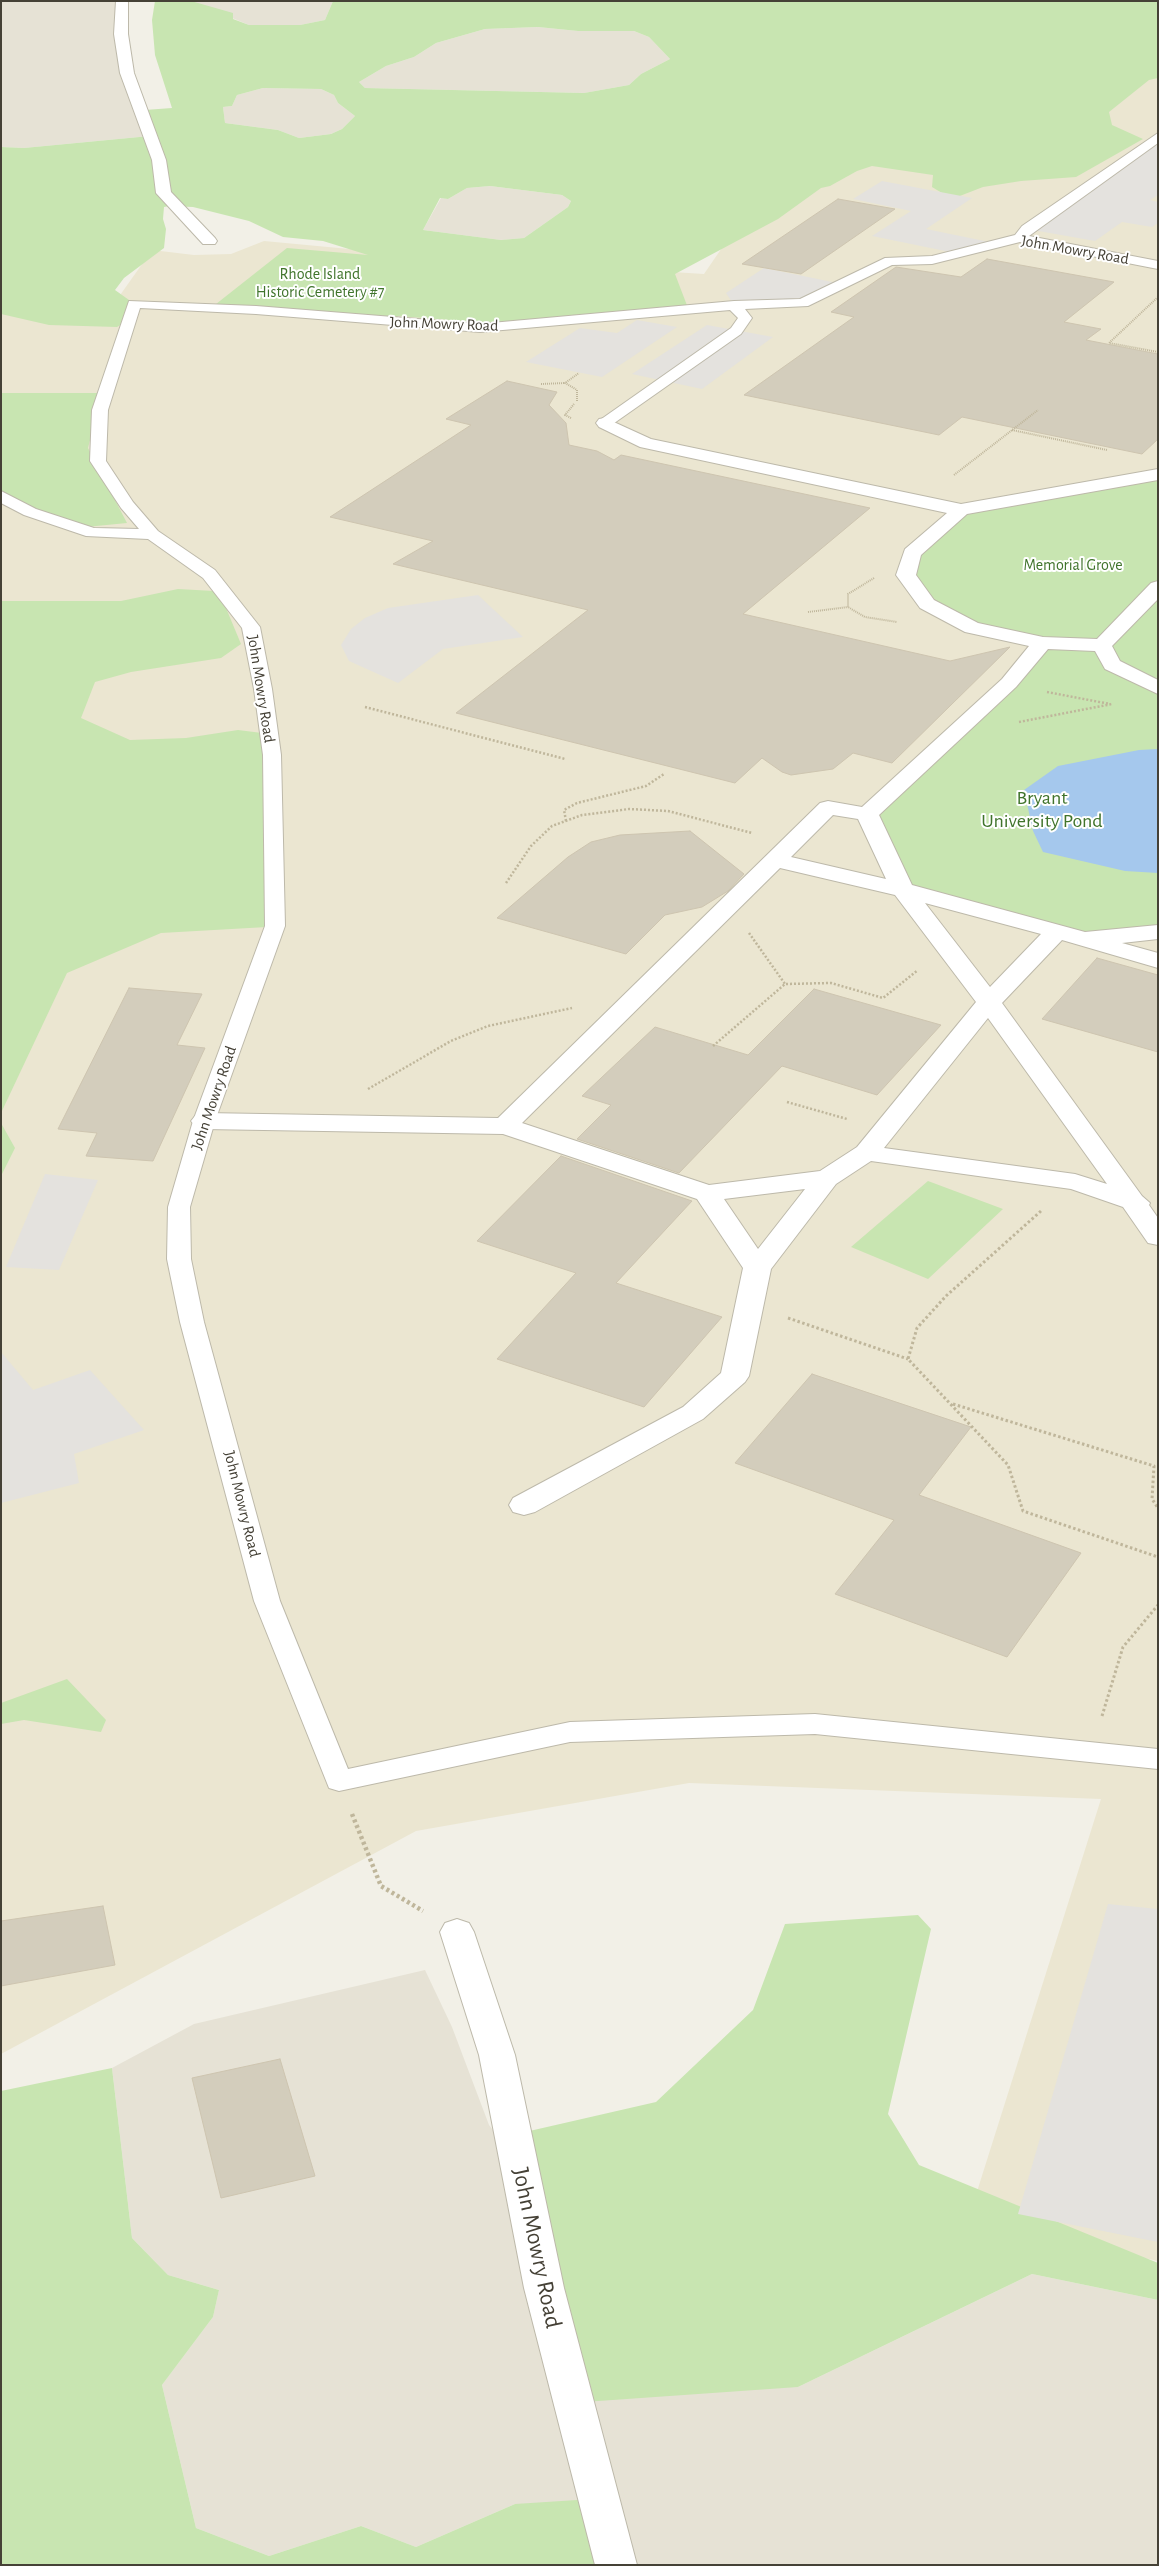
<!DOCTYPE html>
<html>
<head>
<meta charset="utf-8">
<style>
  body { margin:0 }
  #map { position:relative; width:1159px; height:2566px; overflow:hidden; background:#f2f0e7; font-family:"Alegreya Sans",sans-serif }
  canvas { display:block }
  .frame { position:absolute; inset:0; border:2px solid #454136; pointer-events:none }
</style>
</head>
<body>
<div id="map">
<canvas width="1159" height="2566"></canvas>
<div class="frame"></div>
</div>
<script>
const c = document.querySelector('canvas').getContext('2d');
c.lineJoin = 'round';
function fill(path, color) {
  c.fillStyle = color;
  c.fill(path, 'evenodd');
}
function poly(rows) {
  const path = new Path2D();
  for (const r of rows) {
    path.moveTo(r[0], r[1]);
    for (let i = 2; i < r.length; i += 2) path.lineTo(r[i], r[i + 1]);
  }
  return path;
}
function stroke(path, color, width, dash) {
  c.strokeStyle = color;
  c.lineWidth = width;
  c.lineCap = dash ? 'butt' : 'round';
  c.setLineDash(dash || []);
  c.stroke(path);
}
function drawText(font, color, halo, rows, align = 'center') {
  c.font = font + ' "Alegreya Sans",sans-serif';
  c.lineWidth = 4;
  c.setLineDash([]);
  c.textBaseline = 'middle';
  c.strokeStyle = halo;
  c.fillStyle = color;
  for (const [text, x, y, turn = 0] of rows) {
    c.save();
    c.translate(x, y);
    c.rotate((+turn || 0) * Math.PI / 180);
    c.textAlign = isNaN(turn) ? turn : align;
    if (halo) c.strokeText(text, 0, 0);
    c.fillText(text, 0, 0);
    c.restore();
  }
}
fill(poly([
  [1,1,124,1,128,71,150,136,24,148,1,147],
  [191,1,333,1,325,20,300,25,249,25],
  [538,27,578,31,634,31,649,37,670,59,641,74,629,85,584,93,365,88,359,82,386,66,414,57,436,43,485,29],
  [263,88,321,89,334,95,338,103,355,116,342,129,331,134,299,138,278,130,225,123,223,107,232,106,237,95],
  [490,186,562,195,571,201,568,207,524,238,501,240,423,230,441,198,448,199,467,188],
  [425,1970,452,2027,489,2125,499,2138,798,2387,1032,2274,1158,2300,1158,2565,631,2565,515,2504,416,2547,361,2526,269,2556,196,2528,162,2385,213,2317,219,2290,168,2275,132,2238,112,2068,194,2024]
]), '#e6e2d5');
fill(poly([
  [1158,1,1158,2261,968,2220,1101,1799,689,1783,416,1831,1,2054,1,305,101,322,152,250,194,255,231,254,264,241,424,256,704,274,817,109]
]), '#ebe6d1');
fill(poly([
  [155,1,191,1,233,13,233,19,249,25,300,25,325,20,333,1,1158,1,1158,78,1149,80,1109,112,1112,125,1143,139,1076,177,1021,181,983,187,952,199,932,187,933,175,872,166,857,171,830,186,821,188,778,219,675,274,688,308,488,323,398,316,392,323,211,308,287,248,368,255,323,241,283,237,249,221,193,207,169,206,164,207,163,219,166,229,164,248,124,278,115,290,136,305,122,324,117,327,49,325,1,314,1,147,24,148,150,136,145,110,172,108,155,55,152,20],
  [538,27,578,31,634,31,649,37,670,59,641,74,629,85,584,93,365,88,359,82,386,66,414,57,436,43,485,29],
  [263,88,321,89,334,95,338,103,355,116,342,129,331,134,299,138,278,130,225,123,223,107,232,106,237,95],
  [490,186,562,195,571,201,568,207,524,238,501,240,423,230,440,198,448,199,467,188],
  [1,393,102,393,88,448,127,523,86,527,19,502,1,491],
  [1158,474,1158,932,1085,939,903,890,867,814,1043,643,972,628,927,604,906,575,912,553,961,510],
  [178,589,214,591,221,596,241,644,221,658,131,672,95,682,81,718,130,740,186,738,238,730,270,734,267,927,161,933,67,973,1,1113,1,601,121,601],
  [1,1123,15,1148,1,1176],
  [928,1181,1003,1209,928,1279,851,1247],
  [67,1679,106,1720,101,1732,24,1720,1,1724,1,1703],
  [918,1915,931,1929,888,2114,919,2165,1158,2263,1158,2300,1032,2274,798,2387,584,2402,499,2138,656,2102,753,2010,785,1924],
  [112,2068,132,2238,168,2275,219,2290,213,2317,162,2385,196,2528,269,2556,361,2526,416,2547,515,2504,608,2498,631,2565,1,2565,1,2091]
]), '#c8e5b1');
fill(poly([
  [1158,137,1158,195,1150,200,1158,202,1158,223,1152,227,1122,222,1095,241,1027,229],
  [882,181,972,198,926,229,1004,245,981,249,966,246,955,253,872,236,911,211,853,199],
  [764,268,842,284,803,303,734,305,726,293],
  [637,320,677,327,602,377,526,362,580,328,617,333],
  [707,325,773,337,702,389,632,374],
  [478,595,523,637,443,649,398,683,349,661,341,645,351,629,365,618,388,608],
  [45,1174,98,1180,59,1270,6,1267],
  [1,1352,33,1390,90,1370,144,1430,74,1454,79,1483,1,1503],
  [1108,1904,1158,1909,1158,2242,1018,2214]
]), '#e4e2de');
fill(poly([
  [1158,749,1158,873,1125,871,1043,852,1033,831,1024,790,1058,766,1139,750]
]), '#a5c8ed');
const building = poly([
  [838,199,895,209,801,274,742,264,838,199],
  [987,259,1114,282,1064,322,1101,329,1086,340,1158,354,1158,439,1142,454,962,417,939,435,744,395,854,317,831,312,896,267,961,277,987,259],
  [507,381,557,392,549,405,566,423,569,445,597,451,614,460,621,455,870,508,743,614,950,661,1010,647,892,763,853,753,833,769,791,775,782,772,762,758,735,783,456,713,588,610,393,564,433,541,330,517,471,425,446,419,507,381],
  [690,831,744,874,728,891,702,907,665,915,626,954,497,918,568,857,591,842,620,835,690,831],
  [1097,958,1158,975,1158,1052,1042,1019,1097,958],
  [129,988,202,994,177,1045,205,1048,153,1161,86,1156,97,1133,58,1129,129,988],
  [814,989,941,1025,877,1095,782,1066,679,1173,577,1139,611,1105,582,1096,655,1027,748,1055,814,989],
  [561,1156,692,1201,616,1283,722,1317,644,1407,497,1359,576,1273,477,1241,561,1156],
  [812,1374,971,1427,919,1495,1081,1553,1007,1657,835,1594,894,1520,735,1463,812,1374],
  [103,1906,115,1965,1,1986,1,1921,103,1906],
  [280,2059,315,2176,221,2198,192,2078,280,2059]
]);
fill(building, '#d3cdbc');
stroke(building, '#cec5b0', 1);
const service = poly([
  [1158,133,1158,143,1029,236,1158,261,1158,269,1020,242,932,264,892,265,808,306,745,309,752,318,741,334,610,426,605,428,600,426,597,423,600,420,731,328,738,318,730,310,480,332,256,314,140,308,108,410,106,461,133,502,158,531,215,570,260,627,272,689,281,755,285,926,215,1121,190,1207,191,1259,204,1322,280,1601,348,1769,570,1722,815,1714,1158,1749,1158,1769,815,1734,570,1742,339,1791,329,1788,254,1601,180,1322,167,1259,168,1207,193,1121,265,926,263,755,254,689,242,628,203,578,148,539,86,536,24,515,1,503,1,491,36,509,94,528,139,529,121,508,90,461,92,410,129,301,256,306,480,324,734,301,800,299,885,258,932,256,1015,235,1022,226,1158,133]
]);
const pedestrian = poly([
  [605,418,651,439,961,504,1158,469,1158,480,967,514,921,555,916,575,934,600,978,623,1043,637,1097,639,1151,583,1158,581,1158,599,1112,646,1120,661,1158,680,1158,694,1105,669,1095,651,1048,649,1016,687,879,815,912,885,1085,932,1158,925,1158,939,1122,943,1158,953,1158,968,1062,940,1002,1003,1142,1196,1150,1203,1149,1205,1158,1218,1158,1245,1148,1243,1123,1207,1071,1189,871,1161,836,1184,771,1269,749,1376,745,1382,703,1419,535,1512,524,1515,513,1512,509,1505,513,1498,683,1407,721,1373,743,1268,697,1199,503,1134,204,1129,195,1126,191,1121,195,1116,204,1113,498,1118,820,803,828,801,862,807,1002,679,1029,646,965,632,920,608,896,575,905,549,947,513,640,447,599,427,596,423,599,419,605,418],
  [833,815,858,819,886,879,791,857,833,815],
  [780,868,895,895,976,1002,857,1147,820,1171,709,1185,522,1123,780,868],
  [925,903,1041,934,990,987,925,903],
  [988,1018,1107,1184,1075,1174,884,1148,988,1018],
  [805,1189,758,1249,724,1199,805,1189]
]);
const minor = poly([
  [116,1,128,1,128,34,134,73,166,160,171,192,215,238,217,241,215,244,203,244,156,193,152,160,120,73,114,34,116,1],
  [457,1919,469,1923,474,1932,515,2055,564,2288,637,2565,595,2565,524,2288,479,2055,440,1932,445,1923,457,1919]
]);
stroke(service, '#bdb9aa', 2);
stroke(pedestrian, '#bdb9aa', 2);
stroke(minor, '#bdb9aa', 2);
stroke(poly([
  [1158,297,1109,343,1158,352],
  [541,384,565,383],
  [577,401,577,390,565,383,579,373],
  [571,418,565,415,574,404],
  [1012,430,1107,450],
  [954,475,1038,410],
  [874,578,848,594,848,607,865,617,897,622],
  [808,612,848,607]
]), '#bfb69b', 2, [1, 1]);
stroke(poly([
  [1047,692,1110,704],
  [365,707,565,759],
  [1019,722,1112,704],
  [566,821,564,810,577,803,646,786,664,774],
  [506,883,531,846,552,826,582,815,629,809,668,811,752,833],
  [749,933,785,984],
  [713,1046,785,984,831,983,883,998,918,970],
  [368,1089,451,1041,488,1026,572,1008],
  [787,1102,847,1119]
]), '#bfb69b', 2.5, [2, 2]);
stroke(poly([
  [1041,1211,946,1296,917,1328,908,1359,1008,1465,1023,1511,1158,1557],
  [788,1318,908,1359],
  [953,1404,1154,1466,1152,1499,1158,1508],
  [1102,1716,1123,1647,1158,1605]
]), '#bfb69b', 3, [2.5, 2.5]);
stroke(poly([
  [352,1814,381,1886,423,1911]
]), '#bfb69b', 4.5, [3, 3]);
fill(service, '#fff');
fill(pedestrian, '#fff');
fill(minor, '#fff');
drawText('16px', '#454136', '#fff', [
  ["John Mowry Road",1075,250,10],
  ["John Mowry Road",444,324,2],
  ["John Mowry Road",261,689,81],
  ["John Mowry Road",214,1098,-71],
  ["John Mowry Road",242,1504,76]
]);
drawText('16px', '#40742c', '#fff', [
  ["Rhode Island",320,274],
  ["Historic Cemetery #7",320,292],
  ["Memorial Grove",1073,565]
]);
drawText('20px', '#40742c', '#fff', [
  ["Bryant",1042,798],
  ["University Pond",1042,821]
]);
drawText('24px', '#454136', '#fff', [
  ["John Mowry Road",537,2248,78]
]);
</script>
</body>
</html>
